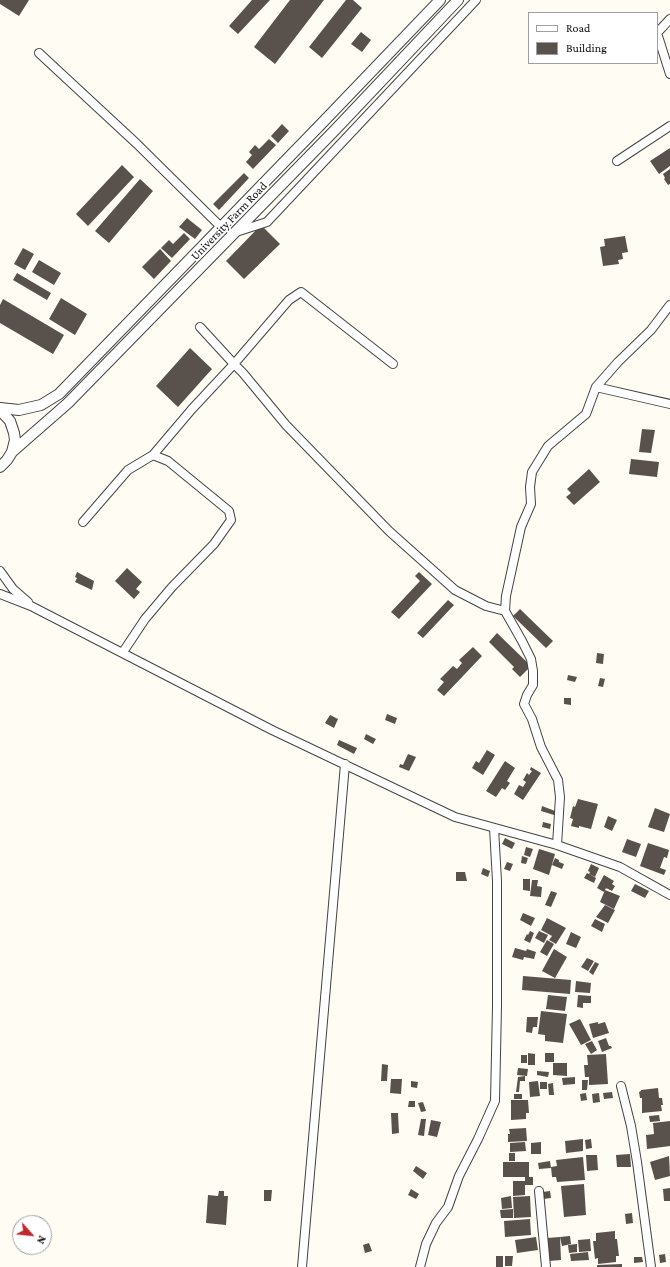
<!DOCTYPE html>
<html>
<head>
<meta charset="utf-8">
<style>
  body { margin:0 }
  #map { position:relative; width:670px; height:1267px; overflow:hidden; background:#fffdf3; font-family:"Crimson Pro",serif }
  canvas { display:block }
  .legend { position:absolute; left:528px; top:12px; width:130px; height:52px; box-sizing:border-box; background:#fff; border:1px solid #9f9f9f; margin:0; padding:5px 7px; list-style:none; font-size:12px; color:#101010 }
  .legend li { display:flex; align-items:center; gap:8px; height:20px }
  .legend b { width:20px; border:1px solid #9f9f9f }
  .north { position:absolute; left:12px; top:1215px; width:40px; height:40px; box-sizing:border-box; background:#fff; border:1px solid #9f9f9f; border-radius:50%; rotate:117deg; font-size:11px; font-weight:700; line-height:16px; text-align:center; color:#101010 }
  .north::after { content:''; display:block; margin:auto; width:14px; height:18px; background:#bf292d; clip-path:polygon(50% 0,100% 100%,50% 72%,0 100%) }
</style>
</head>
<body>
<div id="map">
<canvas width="670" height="1267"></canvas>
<ul class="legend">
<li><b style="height:5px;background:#fff"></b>Road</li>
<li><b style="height:11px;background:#59514c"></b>Building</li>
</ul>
<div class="north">N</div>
</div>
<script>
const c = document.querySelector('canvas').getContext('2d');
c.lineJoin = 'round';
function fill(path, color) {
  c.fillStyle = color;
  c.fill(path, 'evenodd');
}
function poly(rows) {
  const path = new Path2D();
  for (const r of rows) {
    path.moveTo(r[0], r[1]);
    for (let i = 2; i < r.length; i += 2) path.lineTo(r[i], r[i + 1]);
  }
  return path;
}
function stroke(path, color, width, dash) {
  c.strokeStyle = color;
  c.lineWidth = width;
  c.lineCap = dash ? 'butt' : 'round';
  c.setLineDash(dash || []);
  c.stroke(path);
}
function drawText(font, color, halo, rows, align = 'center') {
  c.font = font + ' "Crimson Pro",serif';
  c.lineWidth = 4;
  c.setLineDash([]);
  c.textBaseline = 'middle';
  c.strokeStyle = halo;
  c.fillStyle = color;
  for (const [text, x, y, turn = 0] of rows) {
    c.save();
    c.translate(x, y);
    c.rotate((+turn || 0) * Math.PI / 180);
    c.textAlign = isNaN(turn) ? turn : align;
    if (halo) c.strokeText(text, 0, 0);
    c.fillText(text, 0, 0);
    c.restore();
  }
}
fill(poly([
  [0,0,29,0,19,16,0,4],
  [252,0,270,0,238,34,229,26],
  [290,0,324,0,275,64,254,47],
  [346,0,353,0,362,8,322,58,309,47],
  [361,32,371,40,362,52,351,44],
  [282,124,289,131,278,143,271,136],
  [269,139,276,145,253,169,246,162,252,155,249,152,255,145,259,149],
  [670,148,670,166,659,174,650,161],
  [122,165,134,177,88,226,76,214],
  [670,169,670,184,668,185,664,179,665,178,663,174],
  [244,173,249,178,219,210,213,204],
  [140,179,153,191,109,243,95,231],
  [187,218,202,230,195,239,179,227],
  [261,225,280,244,244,279,226,261],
  [184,233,190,239,172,258,161,248,169,240,173,244],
  [625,236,628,252,622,253,623,259,618,260,619,264,603,266,600,247,605,246,604,239],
  [23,248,34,254,25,270,14,264],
  [160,249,171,261,154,279,142,267],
  [39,260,61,273,54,285,32,272],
  [17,273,51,293,47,300,13,280],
  [61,298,87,314,75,335,49,319],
  [3,299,64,335,53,354,0,323,0,305],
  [190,348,212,369,178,407,156,386],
  [642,429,655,430,651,453,639,452],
  [631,459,659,462,657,477,629,474],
  [589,469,600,482,574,505,566,497,571,493,567,489],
  [127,568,142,582,136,589,140,592,134,599,115,581],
  [77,572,94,581,92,590,75,582,77,578,75,577],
  [419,572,432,584,399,619,391,612,420,581,415,576],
  [448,600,454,605,423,638,417,633],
  [520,609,553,641,546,648,513,616],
  [497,633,531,666,520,677,512,669,514,667,489,642],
  [473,647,482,656,444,696,437,690,444,682,440,679,453,666,457,669,462,663,459,660],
  [597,653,604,654,603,664,596,663],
  [568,675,577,677,575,682,567,680],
  [600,678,605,679,603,687,598,686],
  [564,698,571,698,571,705,564,704],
  [387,714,397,718,395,724,385,720],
  [330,715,338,719,334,728,325,723],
  [366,734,376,739,373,744,364,739],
  [339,740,357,748,354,754,337,745],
  [487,750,495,755,483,775,472,768,476,761,479,763],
  [408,754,416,757,409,771,399,767,400,764,403,765],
  [505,761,515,768,507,781,510,783,505,790,502,788,496,797,486,791],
  [531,767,541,773,523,800,514,794,519,785,523,787,526,782,523,780,527,773,529,775,532,771,530,770],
  [578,799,598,804,591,829,579,826,579,828,571,826,573,819,570,818,573,806,575,807],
  [542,806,555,811,554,815,541,811],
  [655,808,670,814,664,832,648,827],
  [608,816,617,820,612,831,604,827],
  [543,822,551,824,550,829,542,827],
  [505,838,515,843,512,849,502,844],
  [627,839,641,844,636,857,622,852],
  [648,843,669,850,667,858,664,857,660,868,666,870,664,875,640,866],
  [526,847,533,849,530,857,524,855],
  [539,849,555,854,549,875,533,869],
  [522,856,528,858,526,864,521,863],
  [555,858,559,860,559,862,564,864,562,869,552,865],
  [507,862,513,864,510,871,504,869],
  [591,864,599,868,595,877,589,874,590,872,588,871],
  [483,868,490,871,488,877,481,874],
  [456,872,465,872,467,881,456,881],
  [587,873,596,878,594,883,584,878],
  [604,875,614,881,612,884,615,886,612,891,606,888,607,886,604,892,597,888],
  [523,879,530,879,530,891,523,890],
  [532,880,538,880,537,886,542,887,541,897,530,896],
  [635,884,649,891,645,898,631,891],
  [605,890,620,896,614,909,600,902],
  [551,891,557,893,551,907,545,905],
  [605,905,615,910,608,923,596,917],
  [523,913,535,918,531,926,520,920],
  [547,918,566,928,556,944,549,940,552,936,541,930],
  [595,919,605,924,602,932,591,926],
  [530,931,534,933,530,943,524,940,527,934,528,935],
  [539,931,548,935,544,943,535,938],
  [571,932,581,937,576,948,566,944],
  [547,940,554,944,547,956,540,952],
  [515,948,526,951,527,949,536,952,534,959,524,957,523,960,512,957],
  [554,949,567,957,555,978,542,971],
  [587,958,594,961,588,971,581,967],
  [595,962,599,964,593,975,589,972],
  [523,976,571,980,570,994,522,990],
  [576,981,591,983,590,993,575,992],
  [548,995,567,997,565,1011,546,1009],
  [578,995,591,996,591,1003,583,1003,583,1008,577,1007],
  [541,1011,567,1014,563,1043,545,1041,545,1035,538,1034],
  [527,1017,538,1017,537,1027,533,1027,532,1033,526,1032],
  [580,1019,591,1040,581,1045,569,1024],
  [598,1022,598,1024,605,1022,609,1033,593,1038,589,1024],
  [606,1038,609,1046,611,1046,612,1048,602,1052,598,1041],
  [592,1041,597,1050,591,1054,585,1044],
  [528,1053,535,1054,535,1065,528,1065],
  [545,1053,554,1053,554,1062,545,1062],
  [606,1054,608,1084,589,1085,589,1077,585,1077,584,1065,588,1065,587,1055],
  [521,1055,527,1055,527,1063,521,1063],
  [553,1063,567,1063,567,1076,553,1075],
  [382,1064,388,1065,387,1081,381,1081],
  [518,1068,528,1069,527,1076,517,1075],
  [537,1071,549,1072,548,1077,537,1075],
  [525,1076,525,1081,520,1081,519,1092,516,1092,518,1077],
  [575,1077,575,1084,563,1085,562,1078],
  [391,1079,402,1079,401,1094,390,1093],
  [582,1080,588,1080,587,1090,582,1090],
  [411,1081,418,1082,417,1088,411,1087],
  [538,1081,540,1096,530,1097,529,1082],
  [540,1082,547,1082,547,1089,540,1089],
  [553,1083,554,1095,549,1095,548,1084],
  [658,1088,659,1098,662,1098,663,1105,661,1105,662,1111,642,1113,642,1098,640,1098,639,1092,641,1091,641,1090],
  [612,1092,613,1098,604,1099,603,1093],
  [586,1093,587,1100,581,1101,580,1094],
  [599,1093,600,1102,593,1103,592,1094],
  [514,1094,522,1094,522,1099,514,1099],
  [511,1100,528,1100,529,1113,526,1113,526,1119,511,1120],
  [409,1101,415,1101,415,1107,408,1107],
  [423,1102,426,1111,421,1112,418,1103],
  [391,1113,398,1113,399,1133,392,1134],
  [659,1115,660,1121,650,1122,649,1116],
  [421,1119,426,1119,424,1136,418,1135],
  [431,1120,441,1122,437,1137,428,1135],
  [670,1121,670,1146,647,1149,646,1135,654,1134,653,1123],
  [526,1128,527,1141,508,1142,508,1134,510,1134,509,1129],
  [583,1139,583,1151,566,1153,565,1141],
  [591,1139,592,1148,586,1149,585,1140],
  [525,1142,526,1151,510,1152,510,1143],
  [541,1142,541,1154,531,1154,531,1143],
  [509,1153,515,1153,515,1161,509,1161],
  [630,1154,631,1167,617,1167,616,1155],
  [586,1155,597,1155,598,1170,587,1171],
  [669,1156,670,1176,655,1180,650,1162],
  [583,1157,585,1180,557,1182,556,1177,552,1177,551,1167,557,1166,556,1160],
  [550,1161,551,1168,539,1169,538,1163],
  [503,1162,529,1162,529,1177,533,1177,533,1185,525,1185,525,1177,503,1177],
  [416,1166,427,1173,423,1179,413,1171],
  [513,1181,525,1181,525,1195,513,1196],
  [584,1184,586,1215,564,1217,561,1186],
  [670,1188,670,1201,664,1201,663,1189],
  [411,1189,419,1194,416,1199,408,1195],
  [264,1190,272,1190,271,1201,264,1201],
  [219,1191,224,1191,224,1196,228,1196,226,1225,206,1223,208,1195,218,1196],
  [550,1191,551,1198,543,1199,542,1192],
  [511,1196,512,1208,502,1209,501,1198],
  [530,1196,531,1217,514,1218,513,1197],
  [513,1209,513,1218,501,1218,500,1210],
  [632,1213,633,1223,626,1224,625,1214],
  [530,1219,531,1235,505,1237,504,1221],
  [615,1231,615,1239,617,1239,619,1256,616,1256,616,1262,598,1264,598,1258,595,1259,593,1241,596,1241,596,1233],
  [570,1236,571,1244,562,1246,560,1237],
  [536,1237,538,1250,517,1253,515,1240],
  [560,1237,561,1260,549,1261,547,1238],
  [590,1239,591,1251,579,1252,578,1240],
  [369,1243,372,1251,365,1253,363,1245],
  [577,1244,577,1252,569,1253,568,1245],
  [588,1252,589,1260,571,1261,570,1254],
  [665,1254,666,1262,660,1263,659,1255],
  [496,1256,503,1256,503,1267,496,1267],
  [505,1256,513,1256,512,1266,505,1266],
  [634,1257,642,1257,643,1262,634,1263],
  [622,1264,622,1267,597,1267,597,1265]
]), '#59514c');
const minor = poly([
  [670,19,657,33,670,74],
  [39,53,137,144,221,227],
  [617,161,670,126],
  [236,232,267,222,476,0],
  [200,327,234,364,289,300,301,292,393,364],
  [596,387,670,404],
  [153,455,192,409,234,364,243,373,286,425,389,531,455,590,486,606,505,611],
  [83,522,128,470,153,455,168,461,229,511,231,520,214,544,172,587,145,619,123,652],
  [0,571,13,589,28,602],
  [0,594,31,606,272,730,455,817,557,845,620,867,670,895],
  [557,845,560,797,558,780,541,747,532,719,524,704,527,695,533,685,533,671,531,659,522,641,505,611,506,596,521,527,531,504,530,487,532,472,548,446,586,414,596,387,618,362,651,330,670,305],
  [621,1086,631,1126,637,1162,651,1267],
  [539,1191,546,1267],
  [302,1267,345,764],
  [420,1267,426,1244,436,1223,448,1207,459,1176,478,1139,495,1101,497,1006,497,881,494,828]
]);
const tertiary = poly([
  [0,408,19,410,41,405,59,394,325,120,440,0],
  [0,410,10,421,14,433,15,440,12,452,7,460,0,467],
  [12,452,68,403,335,130,458,0]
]);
stroke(minor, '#434343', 10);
stroke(tertiary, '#434343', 12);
stroke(minor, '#fff', 8);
stroke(tertiary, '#fff', 10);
drawText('12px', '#101010', '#fff', [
  ["University Farm Road",229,221,-46]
]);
</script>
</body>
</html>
